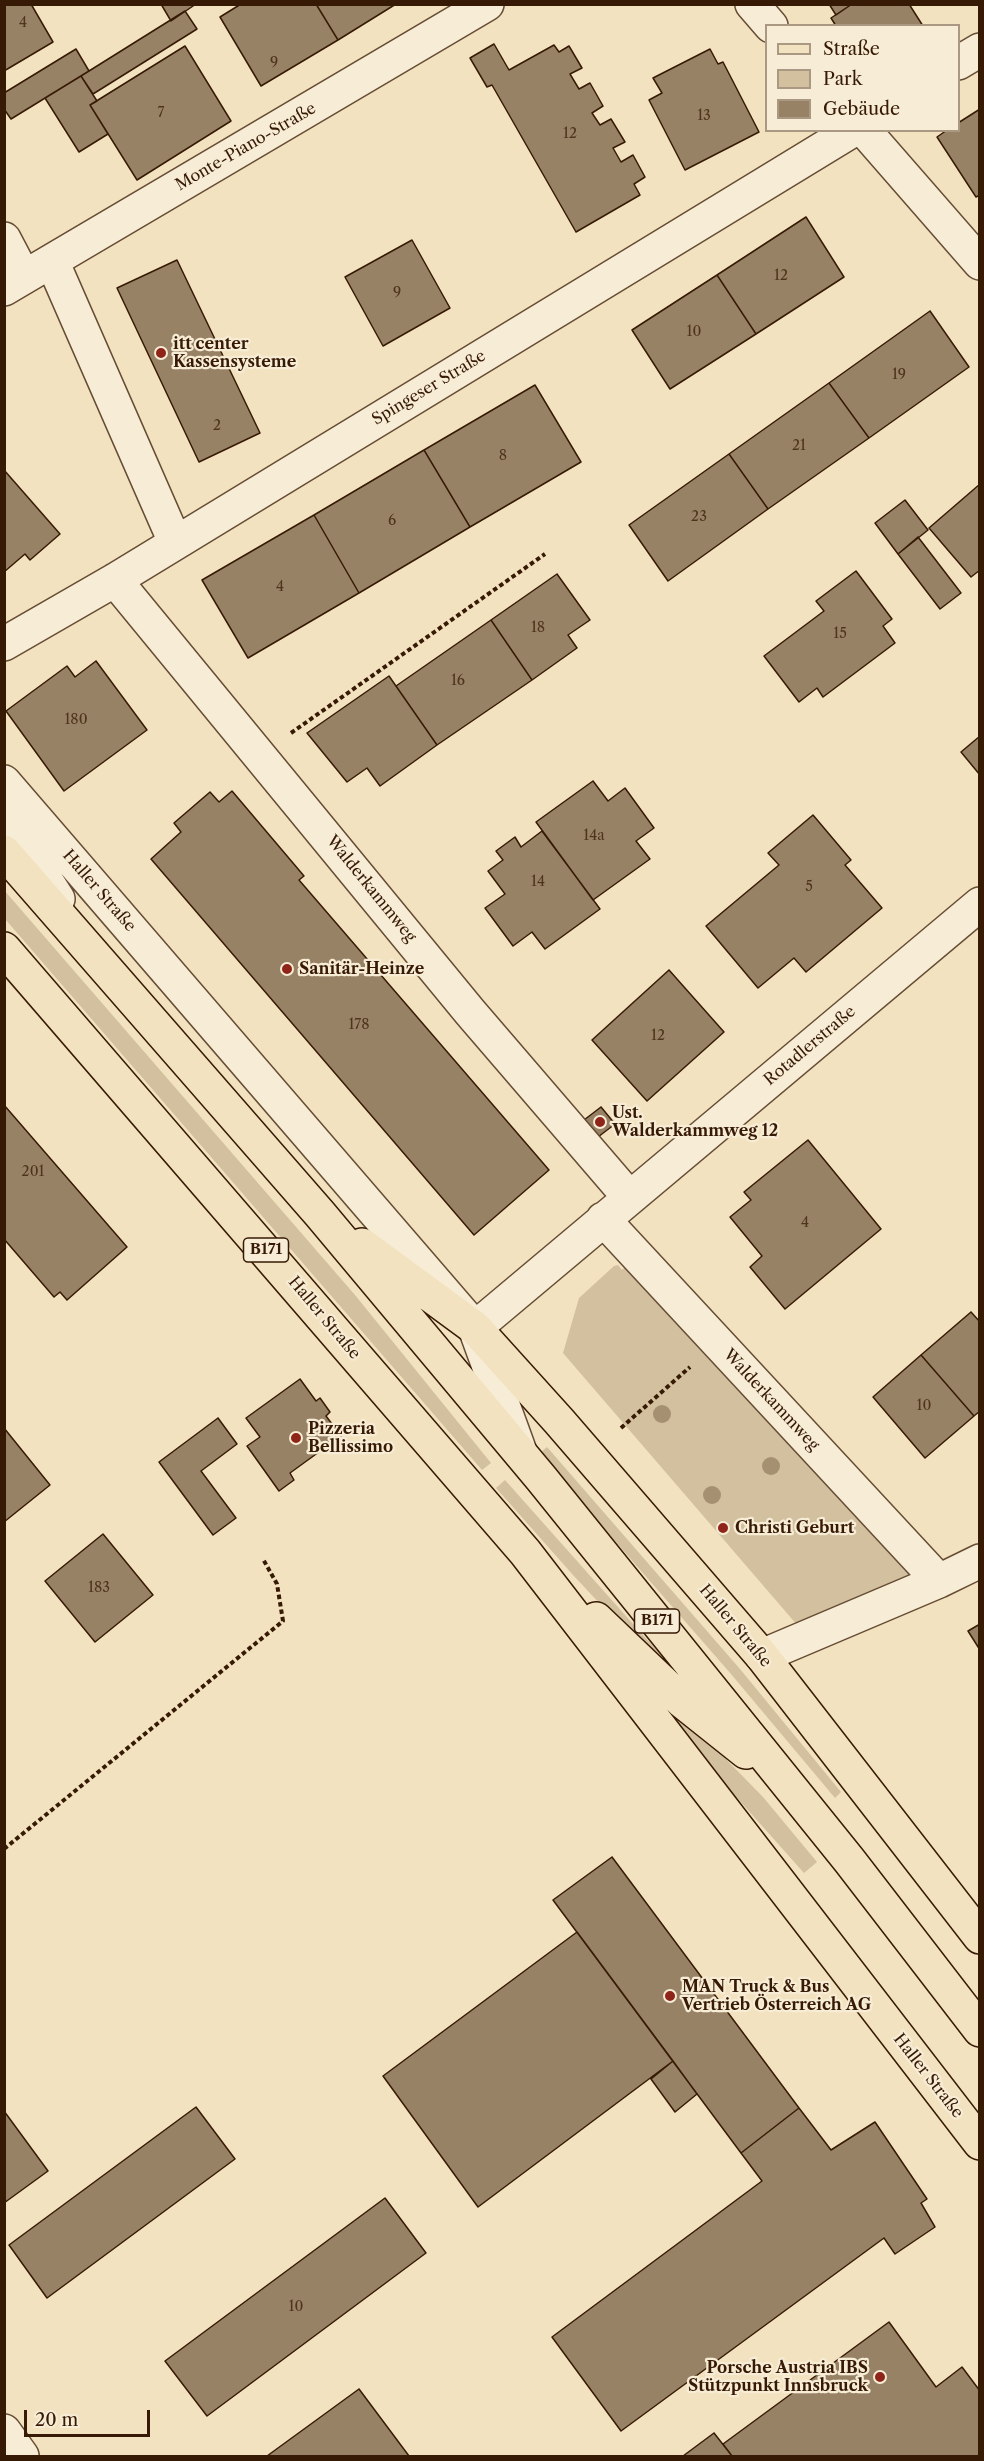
<!DOCTYPE html>
<html>
<head>
<meta charset="utf-8">
<style>
  body { margin:0 }
  #map { position:relative; width:984px; height:2461px; overflow:hidden; background:#f2e2bf; font-family:"Libre Caslon Text",serif }
  canvas { display:block }
  .frame { position:absolute; inset:0; border:6px solid #371a05; pointer-events:none }
  .legend { position:absolute; left:765px; top:24px; width:195px; height:108px; box-sizing:border-box; background:#f7ecd5; border:2px solid #aa9882; margin:0; padding:8px 10px; list-style:none; font-size:18px; color:#371a05 }
  .legend li { display:flex; align-items:center; gap:12px; height:30px }
  .legend b { width:30px; border:2px solid #aa9882 }
  .scale { position:absolute; left:24px; top:2410px; width:126px; height:27px; box-sizing:border-box; border:3px solid #371a05; border-top:0; padding-left:8px; font-size:18px; line-height:21px; white-space:nowrap; color:#371a05; -webkit-text-stroke:4px #f7ecd5; paint-order:stroke }
</style>
</head>
<body>
<div id="map">
<canvas width="984" height="2461"></canvas>
<div class="frame"></div>
<ul class="legend">
<li><b style="height:8px;background:#f2e2bf"></b>Straße</li>
<li><b style="height:16px;background:#d2c09f"></b>Park</li>
<li><b style="height:16px;background:#988266"></b>Gebäude</li>
</ul>
<div class="scale">20 m</div>
</div>
<script>
const c = document.querySelector('canvas').getContext('2d');
c.lineJoin = 'round';
function fill(path, color) {
  c.fillStyle = color;
  c.fill(path, 'evenodd');
}
function poly(rows) {
  const path = new Path2D();
  for (const r of rows) {
    path.moveTo(r[0], r[1]);
    for (let i = 2; i < r.length; i += 2) path.lineTo(r[i], r[i + 1]);
  }
  return path;
}
function stroke(path, color, width, dash) {
  c.strokeStyle = color;
  c.lineWidth = width;
  c.lineCap = dash ? 'butt' : 'round';
  c.setLineDash(dash || []);
  c.stroke(path);
}
function drawText(font, color, halo, rows, align = 'center') {
  c.font = font + ' "Libre Caslon Text",serif';
  c.lineWidth = 4.5;
  c.setLineDash([]);
  c.textBaseline = 'middle';
  c.strokeStyle = halo;
  c.fillStyle = color;
  for (const [text, x, y, turn = 0] of rows) {
    c.save();
    c.translate(x, y);
    c.rotate((+turn || 0) * Math.PI / 180);
    c.textAlign = isNaN(turn) ? turn : align;
    if (halo) c.strokeText(text, 0, 0);
    c.fillText(text, 0, 0);
    c.restore();
  }
}
fill(poly([
  [4,890,355,1295,491,1463,482,1470,5,919],
  [618,1265,622,1270,627,1265,633,1266,910,1575,798,1626,563,1353,579,1298,614,1266],
  [547,1447,740,1669,841,1792,835,1798,731,1674,539,1454],
  [505,1480,641,1633,686,1681,632,1638,573,1575,496,1488],
  [649,1699,671,1709,716,1749,763,1797,817,1862,804,1873]
]), '#d2c09f');
const building = poly([
  [4,4,31,4,53,42,4,71,4,4],
  [161,4,196,4,171,21,161,4],
  [241,4,316,4,338,40,261,86,220,17,241,4],
  [316,4,396,4,338,40,316,4],
  [829,4,852,4,836,15,829,4],
  [852,4,909,4,923,26,836,26,831,18,852,4],
  [185,11,197,29,93,94,81,76,185,11],
  [494,44,509,70,554,45,559,52,569,46,582,68,570,74,579,89,590,83,603,106,592,113,600,125,611,119,625,142,613,148,621,162,633,155,645,177,634,184,640,195,576,232,492,85,487,87,470,58,494,44],
  [185,46,231,121,137,180,90,105,185,46],
  [76,49,89,71,11,119,4,109,4,93,76,49],
  [710,49,718,64,723,62,759,132,685,170,649,100,662,93,653,78,710,49],
  [81,76,97,101,90,105,108,134,79,152,45,98,81,76],
  [980,109,980,195,976,197,937,137,947,130,958,130,958,123,980,109],
  [806,217,844,277,756,334,717,275,806,217],
  [412,240,450,308,383,346,345,277,412,240],
  [177,260,260,433,199,462,117,288,177,260],
  [717,275,756,334,670,389,632,330,717,275],
  [930,311,969,367,869,438,829,383,930,311],
  [829,383,869,438,768,509,729,454,829,383],
  [535,385,581,462,470,527,424,450,535,385],
  [424,450,470,527,359,593,314,515,424,450],
  [729,454,768,509,668,581,629,525,729,454],
  [4,470,60,534,30,560,25,554,4,572,4,470],
  [980,484,980,570,971,577,929,528,980,484],
  [905,500,928,530,898,554,875,523,905,500],
  [314,515,359,593,248,658,202,580,314,515],
  [918,537,961,593,940,609,898,554,918,537],
  [856,571,892,619,883,626,895,643,823,697,817,688,799,702,764,656,824,611,816,601,856,571],
  [557,574,590,620,568,635,577,648,532,680,491,620,557,574],
  [491,620,532,680,437,745,396,686,491,620],
  [96,661,147,730,64,791,6,711,67,666,75,677,96,661],
  [389,676,437,745,380,786,367,768,347,782,307,733,389,676],
  [980,736,980,775,961,752,980,736],
  [593,781,608,801,625,788,654,828,636,841,650,859,593,900,536,822,593,781],
  [232,791,304,876,299,880,549,1170,474,1235,151,859,181,832,174,823,210,792,219,802,232,791],
  [813,815,851,860,845,865,882,908,806,972,794,958,758,988,706,926,779,865,768,853,813,815],
  [542,831,600,909,545,949,532,932,513,946,485,908,505,894,488,871,503,860,496,851,515,837,521,847,542,831],
  [669,970,724,1032,647,1101,592,1040,669,970],
  [4,1105,127,1247,67,1300,60,1292,54,1297,4,1239,4,1105],
  [601,1107,615,1124,598,1137,584,1120,601,1107],
  [808,1140,881,1229,785,1309,750,1267,762,1256,730,1217,751,1200,744,1192,808,1140],
  [971,1312,980,1322,980,1411,974,1416,921,1355,971,1312],
  [921,1355,974,1416,925,1458,873,1397,921,1355],
  [300,1379,316,1401,320,1398,330,1412,326,1416,341,1436,290,1473,294,1480,279,1491,247,1446,260,1437,246,1418,300,1379],
  [218,1418,237,1444,201,1471,236,1518,213,1535,159,1462,218,1418],
  [4,1428,50,1485,4,1522,4,1428],
  [103,1534,153,1595,95,1642,45,1581,103,1534],
  [980,1624,980,1650,968,1631,980,1624],
  [612,1857,799,2108,741,2153,553,1900,612,1857],
  [577,1932,673,2061,478,2207,383,2076,577,1932],
  [673,2061,697,2094,675,2112,651,2079,673,2061],
  [196,2107,235,2159,47,2298,9,2245,196,2107],
  [799,2108,831,2150,875,2122,927,2199,921,2203,935,2227,895,2254,884,2238,621,2431,552,2337,762,2181,741,2153,799,2108],
  [4,2111,48,2171,4,2203,4,2111],
  [385,2198,426,2253,207,2416,165,2361,385,2198],
  [889,2322,936,2387,962,2367,980,2391,980,2456,732,2456,723,2444,889,2322],
  [359,2389,409,2456,267,2456,359,2389],
  [714,2433,732,2456,683,2456,714,2433]
]);
fill(building, '#988266');
stroke(building, '#371a05', 1.5);
const minor = poly([
  [752,4,771,26],
  [958,63,980,50],
  [864,130,980,263],
  [4,239,24,277],
  [52,261,175,542],
  [4,289,487,4],
  [115,580,470,1012,629,1197],
  [4,644,115,580,853,130],
  [4,782,475,1328,520,1452],
  [4,815,58,899],
  [603,1219,939,1581],
  [475,1328,980,904],
  [762,1656,939,1581,980,1561],
  [4,2431,22,2456]
]);
const major = poly([
  [4,852,320,1214,541,1478,849,1860,980,2030],
  [4,949,525,1552,980,2143],
  [362,1245,475,1328,559,1421,762,1656,980,1937],
  [596,1619,682,1701,746,1752]
]);
stroke(minor, '#664c34', 36);
stroke(major, '#371a05', 36);
stroke(poly([
  [291,733,545,554],
  [621,1428,690,1367],
  [4,1849,283,1621,277,1584,263,1559]
]), '#371a05', 4, [4.5, 3]);
stroke(minor, '#f7ecd5', 33);
stroke(major, '#f2e2bf', 33);
c.fillStyle = '#a59072';
for (const [x, y] of [
  [662,1414],
  [771,1466],
  [712,1495]
]) {
  c.beginPath();
  c.arc(x, y, 9, 0, 2 * Math.PI);
  c.fill();
}
for (const [x, y, r, color] of [
  [161,353,6,"#8f2418"],
  [287,969,6,"#8f2418"],
  [600,1122,6,"#8f2418"],
  [296,1438,6,"#8f2418"],
  [723,1528,6,"#8f2418"],
  [670,1996,6,"#8f2418"],
  [880,2377,6,"#8f2418"]
]) {
  const dot = new Path2D();
  dot.arc(x, y, r, 0, 2 * Math.PI);
  c.fillStyle = color;
  c.fill(dot);
  stroke(dot, '#f7ecd5', 2);
}
drawText('14px', '#4f341d', null, [
  ["4",23,23],
  ["9",274,63],
  ["7",161,113],
  ["13",704,116],
  ["12",570,134],
  ["12",781,276],
  ["9",397,293],
  ["10",694,332],
  ["19",899,375],
  ["2",217,426],
  ["21",799,446],
  ["8",503,456],
  ["23",699,517],
  ["6",392,521],
  ["4",280,587],
  ["18",538,628],
  ["15",840,634],
  ["16",458,681],
  ["180",76,720],
  ["14a",594,836],
  ["14",538,882],
  ["5",809,887],
  ["178",359,1025],
  ["12",658,1036],
  ["201",33,1172],
  ["4",805,1223],
  ["10",924,1406],
  ["183",99,1588],
  ["10",296,2307]
]);
for (const [x, y, w] of [
  [266,1250,45],
  [657,1621,45]
]) {
  const box = new Path2D();
  box.roundRect(x - w / 2, y - 12, w, 24, 4.5);
  c.fillStyle = '#f7ecd5';
  c.fill(box);
  stroke(box, '#371a05', 1.5);
}
drawText('bold 15px', '#371a05', null, [
  ["B171",266,1250],
  ["B171",657,1621]
]);
drawText('16px', '#371a05', '#f7ecd5', [
  ["Monte-Piano-Straße",246,147,-30],
  ["Spingeser Straße",429,388,-31],
  ["Walderkammweg",371,889,51],
  ["Haller Straße",99,891,49],
  ["Rotadlerstraße",810,1046,-40],
  ["Haller Straße",324,1318,50],
  ["Walderkammweg",771,1400,47],
  ["Haller Straße",735,1626,50],
  ["Haller Straße",928,2076,52]
]);
drawText('bold 16px', '#371a05', '#f7ecd5', [
  ["itt center",173,344],
  ["Kassensysteme",173,362],
  ["Sanitär-Heinze",299,969],
  ["Ust.",612,1113],
  ["Walderkammweg 12",612,1131],
  ["Pizzeria",308,1429],
  ["Bellissimo",308,1447],
  ["Christi Geburt",735,1528],
  ["MAN Truck & Bus",682,1987],
  ["Vertrieb Österreich AG",682,2005],
  ["Porsche Austria IBS",868,2368,"right"],
  ["Stützpunkt Innsbruck",868,2386,"right"]
], 'left');
</script>
</body>
</html>
